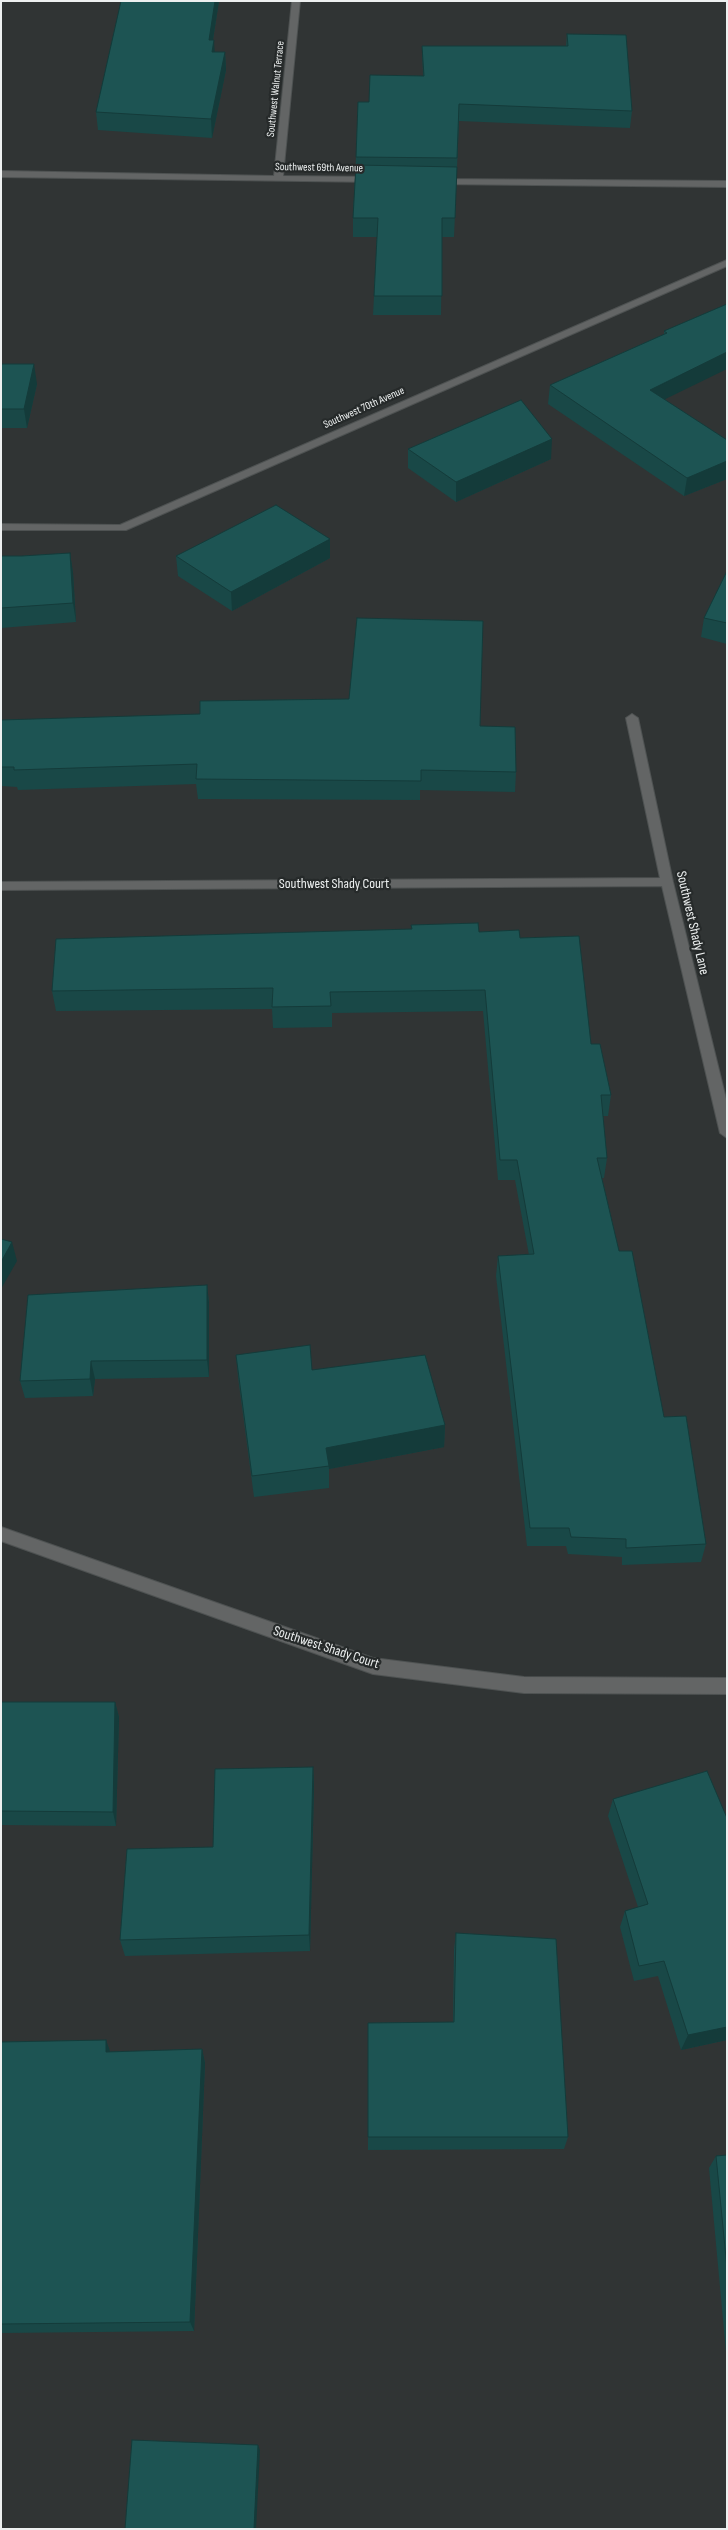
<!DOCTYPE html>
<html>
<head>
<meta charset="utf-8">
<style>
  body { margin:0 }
  #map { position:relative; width:728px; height:2530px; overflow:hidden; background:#303434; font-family:"Sofia Sans Condensed",sans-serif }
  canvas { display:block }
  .frame { position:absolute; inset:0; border:2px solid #edf0f0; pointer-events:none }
</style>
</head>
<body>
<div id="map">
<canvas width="728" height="2530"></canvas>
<div class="frame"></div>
</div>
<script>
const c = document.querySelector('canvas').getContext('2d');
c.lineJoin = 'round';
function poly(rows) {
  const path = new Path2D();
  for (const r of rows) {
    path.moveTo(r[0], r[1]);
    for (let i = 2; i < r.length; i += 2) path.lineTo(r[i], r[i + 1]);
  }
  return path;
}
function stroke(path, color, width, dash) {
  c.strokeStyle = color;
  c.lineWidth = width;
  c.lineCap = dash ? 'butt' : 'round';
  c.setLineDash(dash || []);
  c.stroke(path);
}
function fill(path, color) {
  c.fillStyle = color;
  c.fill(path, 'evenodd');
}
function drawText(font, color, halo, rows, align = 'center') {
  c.font = font + ' "Sofia Sans Condensed",sans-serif';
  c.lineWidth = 4.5;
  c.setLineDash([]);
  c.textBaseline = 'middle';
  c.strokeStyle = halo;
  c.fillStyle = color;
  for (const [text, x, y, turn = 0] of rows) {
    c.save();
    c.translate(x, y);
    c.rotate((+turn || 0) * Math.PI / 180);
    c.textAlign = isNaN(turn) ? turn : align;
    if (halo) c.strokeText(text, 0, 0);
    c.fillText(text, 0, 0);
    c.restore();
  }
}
const street = poly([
  [292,1,300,1,283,176,375,177,378,178,378,182,1,177,1,171,274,176,292,1],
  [435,179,727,181,727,187,438,184,434,181,435,179],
  [727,260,727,266,126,530,1,530,1,524,120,525,727,260],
  [632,714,638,718,673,882,727,1103,727,1138,720,1133,662,886,1,890,1,882,660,878,626,718,632,714],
  [1,1527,373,1658,524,1677,727,1678,727,1694,524,1693,373,1674,1,1541,1,1527]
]);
stroke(street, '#4e5252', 2);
fill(street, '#636565');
fill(poly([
  [121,1,219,1,213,40,214,52,225,52,226,70,212,138,98,130,96,112],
  [567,34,632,111,630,128,459,121,454,237,442,237,441,315,373,315,374,296,377,237,353,237,353,218,356,157,369,102,423,76,422,46,566,46],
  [727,304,665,400,727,440,727,479,684,496,548,404,550,385,664,334,664,331],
  [1,364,37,384,27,428,1,428],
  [408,449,551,459,456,502,408,468],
  [70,553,73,573,76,622,1,628,1,556,22,556],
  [176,556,330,558,232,611,178,576],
  [727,571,727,644,701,637,704,618],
  [1,720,480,726,516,772,515,792,420,790,420,800,198,799,196,784,18,790,17,787,1,786],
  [479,932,520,938,591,1044,611,1095,608,1116,603,1116,607,1158,604,1178,602,1178,619,1251,664,1417,706,1544,701,1562,622,1565,622,1557,568,1554,566,1546,527,1546,496,1276,498,1256,529,1255,515,1180,498,1180,483,1011,332,1013,332,1027,273,1028,272,1009,56,1011,52,991],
  [207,1285,209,1303,209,1377,95,1379,93,1396,25,1398,20,1381],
  [236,1355,312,1370,445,1425,444,1447,329,1469,329,1488,254,1497,238,1377],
  [1,1702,115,1702,119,1717,116,1826,1,1825],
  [313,1767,314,1785,310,1951,125,1956,120,1940,213,1847],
  [613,1799,727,2040,681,2050,658,1976,634,1981,620,1927,625,1911,638,1907,608,1816],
  [456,1933,568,2137,564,2149,368,2150,368,2023,453,2022,454,1949],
  [106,2040,110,2052,202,2049,205,2063,194,2331,1,2333,1,2042],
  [727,2155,727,2363,709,2168,716,2156]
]), '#194847');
fill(poly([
  [215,1,219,1,210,58,209,40],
  [214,40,215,58,212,52],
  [225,52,226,70,212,138,211,119],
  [727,352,727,369,647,408,650,390],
  [34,364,37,384,27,428,24,409],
  [552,439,551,459,456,502,456,482],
  [727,461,727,479,684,496,687,478],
  [330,539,330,558,232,611,231,592],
  [70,553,73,573,76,622,73,603],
  [12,1242,17,1261,1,1289,1,1262],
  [207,1285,209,1303,209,1377,207,1360],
  [91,1361,95,1379,93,1396,90,1379],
  [445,1425,444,1447,329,1469,326,1448],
  [115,1702,119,1717,116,1826,113,1812],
  [313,1767,314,1785,310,1951,309,1935],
  [727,2027,727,2040,681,2050,688,2035],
  [106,2040,111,2054,106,2052],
  [202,2049,205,2063,194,2331,190,2322],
  [258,2445,260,2450,256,2529,254,2529]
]), '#143b3a');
const building = poly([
  [121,1,215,1,209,40,214,40,212,52,225,52,211,119,96,112,121,1],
  [567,34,626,35,632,111,459,104,457,158,356,157,358,102,369,102,370,75,424,76,422,46,568,46,567,34],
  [356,165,457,167,455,218,442,218,442,296,374,296,378,218,353,218,356,165],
  [727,304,727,352,650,390,727,440,727,461,687,478,550,385,667,333,664,331,727,304],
  [1,364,34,364,24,409,1,409,1,364],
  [521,400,552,439,456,482,408,449,521,400],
  [276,505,330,539,231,592,176,556,276,505],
  [70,553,73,603,1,608,1,556,22,556,70,553],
  [727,571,727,623,704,618,727,571],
  [357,618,483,621,480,726,515,727,516,772,421,770,421,781,196,779,197,764,14,770,14,767,1,767,1,720,200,714,200,701,349,699,357,618],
  [478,923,479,932,519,930,520,938,579,936,591,1044,600,1044,611,1095,601,1095,607,1158,597,1158,619,1251,632,1251,664,1417,686,1416,706,1544,626,1548,626,1539,571,1537,569,1528,530,1528,498,1256,534,1254,517,1160,500,1160,485,990,330,992,331,1006,272,1007,273,988,52,991,56,939,412,929,411,925,478,923],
  [1,1239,12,1242,1,1262,1,1239],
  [207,1285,207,1360,91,1361,90,1379,20,1381,28,1295,207,1285],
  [310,1345,312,1370,425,1355,445,1425,326,1448,329,1466,252,1476,236,1355,310,1345],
  [1,1702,115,1702,113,1812,1,1811,1,1702],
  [313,1767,309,1935,120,1940,127,1849,213,1847,215,1769,313,1767],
  [707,1771,727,1818,727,2027,688,2035,664,1961,639,1966,625,1911,648,1904,613,1799,707,1771],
  [456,1933,556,1939,568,2137,368,2137,368,2023,454,2022,456,1933],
  [106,2040,106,2052,202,2049,190,2322,1,2324,1,2042,106,2040],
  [727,2155,727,2268,716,2156,727,2155],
  [132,2440,258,2445,254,2529,125,2529,132,2440]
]);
fill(building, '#1d5453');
stroke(building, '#143b3a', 1);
drawText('11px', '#edf0f0', '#262a2a', [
  ["Southwest Walnut Terrace",276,89,-84],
  ["Southwest 69th Avenue",319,168,1],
  ["Southwest 70th Avenue",364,408,-24]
]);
drawText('14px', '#edf0f0', '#262a2a', [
  ["Southwest Shady Court",334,884],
  ["Southwest Shady Lane",692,923,77],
  ["Southwest Shady Court",326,1648,18]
]);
</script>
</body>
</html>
